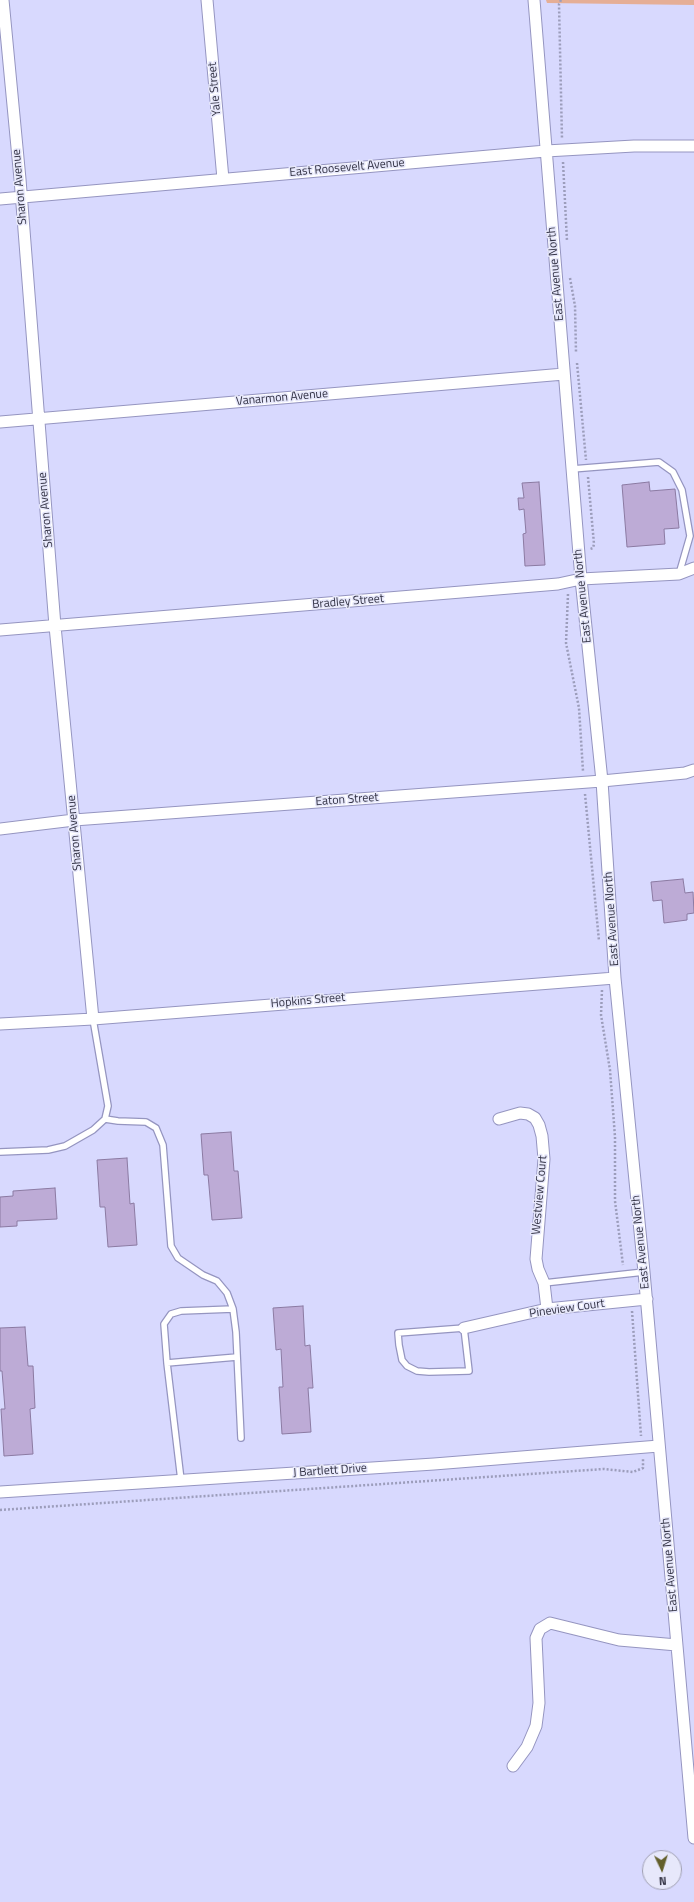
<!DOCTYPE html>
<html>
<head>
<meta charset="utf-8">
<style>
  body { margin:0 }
  #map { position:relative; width:694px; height:1902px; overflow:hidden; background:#d8d9fe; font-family:"Titillium Web",sans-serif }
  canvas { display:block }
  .north { position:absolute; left:642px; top:1850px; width:40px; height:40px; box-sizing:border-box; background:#e7e8fb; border:1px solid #9f9fb2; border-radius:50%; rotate:176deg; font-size:11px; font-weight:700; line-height:16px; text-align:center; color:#323244 }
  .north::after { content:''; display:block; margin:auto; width:14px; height:18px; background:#635f2b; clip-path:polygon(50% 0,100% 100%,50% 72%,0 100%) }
</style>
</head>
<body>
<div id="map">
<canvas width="694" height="1902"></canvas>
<div class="north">N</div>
</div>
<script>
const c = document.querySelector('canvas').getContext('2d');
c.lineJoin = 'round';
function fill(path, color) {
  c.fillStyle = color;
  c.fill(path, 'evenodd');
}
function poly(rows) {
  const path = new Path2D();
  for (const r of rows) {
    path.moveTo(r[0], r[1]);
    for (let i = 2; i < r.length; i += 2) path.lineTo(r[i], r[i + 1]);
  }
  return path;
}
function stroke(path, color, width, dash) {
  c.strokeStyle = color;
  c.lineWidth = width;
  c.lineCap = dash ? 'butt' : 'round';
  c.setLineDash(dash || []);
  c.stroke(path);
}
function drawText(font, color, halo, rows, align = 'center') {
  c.font = font + ' "Titillium Web",sans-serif';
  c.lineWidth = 3;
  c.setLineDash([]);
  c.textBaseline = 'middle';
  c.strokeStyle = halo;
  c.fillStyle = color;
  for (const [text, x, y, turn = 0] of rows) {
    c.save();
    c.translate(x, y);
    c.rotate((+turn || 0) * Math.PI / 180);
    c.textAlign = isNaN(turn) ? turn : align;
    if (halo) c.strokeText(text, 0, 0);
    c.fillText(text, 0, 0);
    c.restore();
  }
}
fill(poly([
  [546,0,694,0,694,5,547,3]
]), '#e5ae96');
const building = poly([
  [539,482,545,565,525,566,523,534,526,533,524,509,519,510,518,498,524,498,522,483,539,482],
  [649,482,650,491,675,489,679,528,664,529,665,544,627,547,622,485,649,482],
  [683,879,685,893,693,892,694,913,687,914,687,920,664,923,662,900,653,901,651,882,683,879],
  [231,1132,234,1171,238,1171,242,1218,212,1220,208,1175,204,1175,201,1134,231,1132],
  [127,1158,130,1204,134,1203,137,1245,108,1247,105,1207,100,1207,97,1160,127,1158],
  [55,1188,57,1219,17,1221,17,1226,0,1227,0,1197,13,1196,13,1191,55,1188],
  [303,1306,305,1346,310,1345,313,1388,308,1388,311,1432,282,1434,279,1387,283,1387,281,1349,276,1350,273,1308,303,1306],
  [25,1327,28,1366,33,1366,35,1408,30,1409,33,1454,4,1456,1,1409,5,1409,2,1371,0,1371,0,1328,25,1327]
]);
fill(building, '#bdabd6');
stroke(building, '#8b7aa2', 1);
const lane = poly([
  [572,469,659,462,673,472,682,490,690,536,679,574],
  [105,1119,118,1121,146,1122,156,1128,163,1145,171,1246,178,1258,203,1275,217,1281,227,1293,233,1309,236,1332,241,1438],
  [0,1152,48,1150,65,1146,93,1130,105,1119,108,1106,93,1019],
  [544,1283,644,1272],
  [464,1328,469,1371,429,1372,417,1371,407,1366,402,1360,399,1345,398,1333,464,1328],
  [167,1363,164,1324,171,1314,181,1311,233,1309],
  [181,1480,167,1363,237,1357]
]);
const street = poly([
  [3,0,20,179,55,626,93,1019],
  [207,0,223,179],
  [534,0,581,579,602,781,615,978,644,1272,694,1838],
  [0,199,546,151,634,146,694,146],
  [0,422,564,374],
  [0,630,558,584,581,579,679,574,694,568],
  [0,829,74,820,602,781,685,773,694,770],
  [0,1024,93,1019,615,978],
  [499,1119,520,1113,528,1114,535,1118,539,1125,542,1136,544,1159,536,1259,538,1269,544,1283,547,1309],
  [464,1328,547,1309,647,1299],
  [0,1492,434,1464,659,1446],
  [513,1766,527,1747,536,1726,539,1703,536,1638,540,1629,550,1623,619,1640,677,1645]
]);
stroke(lane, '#9595c0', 8);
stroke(street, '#9595c0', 13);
stroke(poly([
  [561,0,559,4,562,139],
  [563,162,567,241],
  [570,278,575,306,576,352],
  [577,363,586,460],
  [588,477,594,544,593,548,590,549],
  [568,594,566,643,579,708,583,771],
  [585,794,599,941],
  [602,990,601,1015,610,1070,615,1137,615,1201,623,1265],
  [632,1311,641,1436],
  [0,1510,604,1469,633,1472,643,1468,643,1459]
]), '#9c9dbb', 2.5, [2, 2]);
stroke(lane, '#fff', 5.5);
stroke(street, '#fff', 11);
drawText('12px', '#323244', '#e7e8fb', [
  ["Yale Street",215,89,-95],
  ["East Roosevelt Avenue",347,168,-5],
  ["Sharon Avenue",20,187,-95],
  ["East Avenue North",556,274,-95],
  ["Vanarmon Avenue",282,398,-5],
  ["Sharon Avenue",46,510,-95],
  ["East Avenue North",583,596,-96],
  ["Bradley Street",348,602,-5],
  ["Eaton Street",347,800,-4],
  ["Sharon Avenue",75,833,-95],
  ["East Avenue North",612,919,-94],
  ["Hopkins Street",308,1001,-5],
  ["Westview Court",540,1195,-85],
  ["East Avenue North",641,1242,-96],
  ["Pineview Court",567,1309,-8],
  ["J Bartlett Drive",330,1471,-4],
  ["East Avenue North",670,1565,-95]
]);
</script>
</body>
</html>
